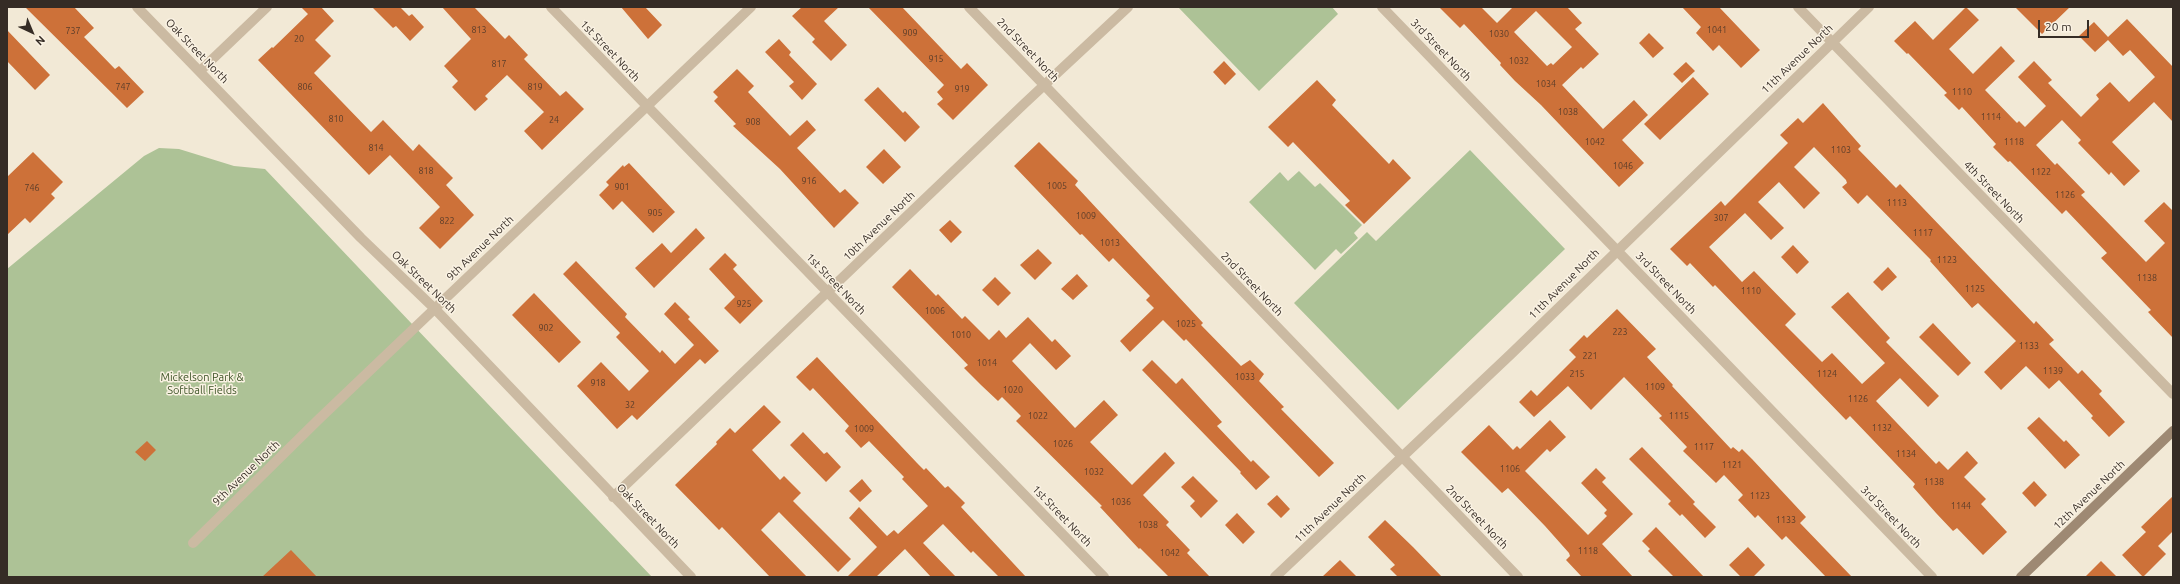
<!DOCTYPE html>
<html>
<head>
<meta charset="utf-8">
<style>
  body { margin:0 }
  #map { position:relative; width:2180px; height:584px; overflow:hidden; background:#f2e9d6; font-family:Ubuntu,sans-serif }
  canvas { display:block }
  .frame { position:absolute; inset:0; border:8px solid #352c25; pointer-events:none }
  .north { position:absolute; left:12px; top:12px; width:40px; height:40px; -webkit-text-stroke:3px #faf2e3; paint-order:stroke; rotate:136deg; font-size:11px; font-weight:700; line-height:16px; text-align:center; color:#352c25 }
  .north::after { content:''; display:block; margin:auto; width:14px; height:18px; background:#352c25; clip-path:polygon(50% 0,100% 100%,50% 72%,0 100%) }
  .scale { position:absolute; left:2038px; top:20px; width:51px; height:18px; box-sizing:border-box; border:2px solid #352c25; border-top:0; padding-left:5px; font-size:12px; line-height:14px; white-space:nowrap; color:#352c25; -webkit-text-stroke:3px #faf2e3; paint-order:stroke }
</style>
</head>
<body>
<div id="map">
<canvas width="2180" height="584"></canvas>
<div class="frame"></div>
<div class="north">N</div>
<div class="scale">20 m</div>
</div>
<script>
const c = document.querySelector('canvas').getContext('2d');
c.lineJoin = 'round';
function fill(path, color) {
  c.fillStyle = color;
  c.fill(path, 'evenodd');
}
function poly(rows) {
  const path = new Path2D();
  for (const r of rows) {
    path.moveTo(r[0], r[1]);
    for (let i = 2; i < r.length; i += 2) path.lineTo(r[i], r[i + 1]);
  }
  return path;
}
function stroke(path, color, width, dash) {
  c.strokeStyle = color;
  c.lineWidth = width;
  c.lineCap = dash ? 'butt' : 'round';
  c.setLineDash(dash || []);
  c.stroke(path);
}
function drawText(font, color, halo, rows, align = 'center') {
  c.font = font + ' Ubuntu,sans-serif';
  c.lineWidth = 3;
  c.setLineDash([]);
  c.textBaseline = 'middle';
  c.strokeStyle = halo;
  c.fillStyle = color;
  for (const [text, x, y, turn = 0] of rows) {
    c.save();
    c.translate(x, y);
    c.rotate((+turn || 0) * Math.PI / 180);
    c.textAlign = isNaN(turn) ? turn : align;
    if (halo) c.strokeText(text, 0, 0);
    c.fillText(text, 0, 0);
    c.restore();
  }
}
fill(poly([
  [1178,7,1332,7,1338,14,1259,91],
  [159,148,179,149,234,166,265,169,652,577,7,577,7,269,144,156],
  [1470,150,1565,249,1398,410,1294,303,1367,232,1376,241],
  [1299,171,1315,187,1320,183,1362,225,1354,233,1358,238,1341,254,1336,249,1315,270,1249,202,1280,172,1288,181]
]), '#adc296');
fill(poly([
  [25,7,74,7,94,28,84,37,115,69,119,66,144,92,127,108],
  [301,7,321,7,334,21,315,40,331,56,314,73,371,132,383,120,413,151,419,144,453,178,446,185,474,215,440,249,419,228,440,207,390,155,369,175,258,60,272,47,273,48,308,14],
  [372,7,400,7,409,16,412,14,424,27,410,41,396,26,393,28],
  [442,7,474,7,505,39,509,35,528,55,524,59,560,96,566,91,584,109,542,150,524,131,544,112,507,75,485,96,488,99,475,111,452,87,458,81,444,66,471,39],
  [621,7,645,7,662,25,648,39],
  [802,7,839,7,824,21,847,45,831,61,812,42,815,39,792,16],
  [868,7,902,7,961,69,967,63,988,85,953,120,937,104,943,99,937,92,944,85],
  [1439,7,1481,7,1497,23,1513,7,1567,7,1582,23,1575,29,1599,54,1583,69,1581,67,1562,85,1603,129,1634,100,1648,115,1622,140,1644,163,1619,187,1541,105,1515,81,1500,65,1501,63,1464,24,1460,28],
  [1536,11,1572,47,1553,65,1551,63,1547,66,1514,32],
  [1682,7,1719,7,1760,50,1741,68,1719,45,1713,51,1696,33,1701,27],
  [1966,7,1979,20,1949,49,1973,74,2001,46,2015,61,1985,90,2017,123,2019,121,2025,127,2046,106,2018,77,2034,61,2052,80,2048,83,2081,117,2099,99,2096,95,2110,82,2129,102,2155,77,2130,50,2123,56,2108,40,2095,52,2079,36,2094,22,2108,37,2127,19,2173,67,2173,122,2154,102,2112,142,2140,171,2124,186,2111,172,2109,175,2078,143,2081,140,2062,120,2036,145,2055,165,2057,163,2085,192,2081,195,2146,262,2165,243,2144,221,2164,202,2173,211,2173,338,2148,312,2151,310,2101,258,2107,253,2066,210,2062,214,2010,161,2008,162,1993,147,1996,144,1962,107,1959,110,1944,95,1947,93,1908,53,1907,54,1894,41,1915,21,1933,40],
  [2015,7,2070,7,2042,34],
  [7,30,50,75,35,90,7,61],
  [1649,33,1664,48,1653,58,1639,43],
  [779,39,791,52,789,55,817,84,802,100,789,86,794,82,765,52],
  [1224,61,1236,74,1225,85,1213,72],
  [1686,62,1695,71,1682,83,1673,74],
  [737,69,754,86,748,92,790,136,807,120,816,130,797,148,840,193,845,189,859,203,834,228,780,169,733,126,736,124,714,101,718,97,713,92],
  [1693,77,1709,94,1660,140,1644,124],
  [1317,80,1336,100,1332,105,1389,164,1393,159,1411,178,1364,224,1345,205,1350,201,1293,142,1288,147,1268,127],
  [878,87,903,113,905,111,920,127,905,142,864,100],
  [1823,103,1861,146,1858,149,1896,188,1900,184,2034,324,2036,321,2054,340,2049,344,2078,374,2082,370,2102,391,2099,394,2125,422,2109,437,2091,418,2093,416,2059,380,2049,389,2026,366,2001,390,1984,372,2016,341,1978,303,1972,308,1930,261,1931,260,1867,195,1858,204,1842,187,1847,183,1846,180,1814,147,1794,167,1820,193,1804,209,1779,182,1758,202,1784,228,1771,240,1745,213,1709,247,1742,282,1754,271,1796,314,1785,325,1822,362,1832,353,1862,384,1885,363,1831,307,1848,292,1890,338,1886,342,1939,396,1928,407,1900,378,1876,401,1936,464,1939,461,1948,470,1967,451,1978,463,1964,477,1986,499,1981,504,2007,532,1983,555,1957,528,1953,531,1936,513,1913,487,1915,484,1850,416,1846,420,1715,285,1713,287,1690,263,1687,266,1670,249,1721,201,1725,206,1788,143,1780,135,1798,118,1803,123],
  [1039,142,1078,181,1075,185,1203,323,1201,325,1241,366,1250,360,1264,374,1259,381,1284,407,1281,409,1334,463,1319,477,1186,339,1184,341,1163,320,1130,352,1120,341,1154,308,1146,300,1150,296,1113,258,1109,262,1082,234,1080,235,1014,166],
  [884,149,901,167,883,184,866,167],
  [33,152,63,182,51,194,55,198,30,223,25,218,7,235,7,177],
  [629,163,675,212,653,233,622,201,613,210,599,195,609,185,606,182,623,165,624,167],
  [950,220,962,232,951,243,939,230],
  [696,228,705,238,654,288,635,268,662,243,671,253],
  [1793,245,1809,262,1797,274,1781,257],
  [1038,249,1052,263,1035,280,1020,265],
  [725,253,737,265,733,269,763,301,740,324,724,308,735,297,709,269],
  [576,261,627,314,625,317,660,353,662,350,675,364,694,345,664,314,675,302,690,317,688,319,719,351,705,364,700,359,637,420,632,415,617,429,577,386,601,362,629,391,649,371,616,337,620,333,563,274],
  [1888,267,1897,277,1882,291,1873,282],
  [910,269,936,296,938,294,962,319,965,316,989,340,999,330,1006,338,1028,317,1052,342,1055,339,1071,356,1056,370,1030,343,1012,361,1075,428,1104,400,1118,415,1090,442,1132,485,1165,452,1175,463,1143,495,1169,522,1166,525,1190,550,1187,553,1210,577,1169,577,1140,548,1139,549,1100,507,1102,506,1016,421,1021,416,1002,397,998,401,981,385,964,368,968,365,892,287],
  [1077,274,1088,286,1073,300,1061,289],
  [995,277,1011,293,998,306,982,290],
  [534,293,581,342,559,363,512,315],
  [1617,309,1656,349,1647,357,1673,385,1672,386,1731,449,1733,447,1739,452,1742,449,1752,459,1806,517,1800,523,1852,577,1826,577,1786,536,1782,540,1758,515,1755,518,1738,500,1743,495,1724,475,1716,483,1683,451,1687,447,1659,418,1662,416,1624,377,1591,410,1568,386,1534,417,1519,402,1531,390,1537,396,1576,357,1569,350,1584,335,1587,338],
  [1933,323,1971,363,1958,376,1919,337],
  [817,357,917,463,924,470,926,468,945,488,948,486,965,503,961,507,1026,577,999,577,973,551,971,553,943,524,923,543,956,577,931,577,905,549,876,577,847,577,877,547,849,518,859,507,887,536,894,530,898,534,928,506,902,479,904,477,869,441,861,448,845,431,849,426,813,388,810,391,796,377],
  [1152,360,1176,384,1182,378,1222,422,1217,426,1251,462,1253,460,1270,477,1256,490,1240,473,1241,472,1142,370],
  [764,405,781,422,752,450,780,480,784,476,801,493,793,501,851,559,838,572,779,512,761,530,807,577,770,577,722,527,719,530,675,485,717,444,716,442,730,428,735,433],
  [2039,417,2064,442,2066,440,2080,455,2065,469,2027,428],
  [1550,420,1566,437,1550,452,1547,449,1525,471,1588,535,1607,516,1604,513,1607,510,1581,483,1596,468,1606,478,1602,482,1633,514,1602,544,1633,577,1582,577,1566,560,1570,556,1569,553,1545,526,1508,488,1502,493,1461,452,1489,425,1513,450,1517,446,1520,449],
  [803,432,824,454,827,452,841,467,826,482,790,445],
  [147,441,156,450,145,461,135,452],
  [1642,447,1695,502,1693,504,1716,527,1705,538,1682,514,1680,516,1668,504,1671,501,1629,459],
  [1193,476,1218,501,1201,518,1190,506,1195,501,1181,487],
  [862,479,872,491,860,502,849,491],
  [2034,481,2047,495,2035,507,2022,493],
  [1277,495,1290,509,1281,518,1267,504],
  [2173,496,2173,531,2158,546,2166,554,2143,577,2122,555,2146,532,2141,527],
  [1237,513,1255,532,1243,544,1225,525],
  [1385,520,1413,547,1442,577,1398,577,1390,569,1395,565,1368,537],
  [1656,527,1704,577,1674,577,1648,551,1650,549,1642,541],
  [1748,547,1765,565,1753,577,1741,577,1729,565],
  [291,550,317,577,262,577],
  [1340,560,1357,577,1322,577],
  [2101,561,2117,577,2085,577]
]), '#cd7139');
stroke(poly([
  [137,7,361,238,435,309,691,577],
  [551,7,1104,577],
  [1382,7,1932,577],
  [1798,7,2173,394],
  [200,71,267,7],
  [613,497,1025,103,1128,7],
  [193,543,318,420,751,7],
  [1275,577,1511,354,1869,7]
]), '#cbbaa2', 10);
stroke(poly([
  [969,7,1518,577]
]), '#cbbaa2', 10);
stroke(poly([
  [2021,577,2173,431]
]), '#9e8973', 10);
drawText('9px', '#5b3d2a', null, [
  ["813",479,30],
  ["1041",1717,30],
  ["737",73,31],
  ["909",910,33],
  ["1030",1499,34],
  ["20",299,39],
  ["915",936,59],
  ["1032",1519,61],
  ["817",499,64],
  ["1034",1546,84],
  ["747",123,87],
  ["806",305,87],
  ["819",535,87],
  ["919",962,89],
  ["1110",1962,92],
  ["1038",1568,112],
  ["1114",1991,117],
  ["810",336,119],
  ["24",554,120],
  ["908",753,122],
  ["1042",1595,142],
  ["1118",2014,142],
  ["814",376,148],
  ["1103",1841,150],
  ["1046",1623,166],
  ["818",426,171],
  ["1122",2041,172],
  ["916",809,181],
  ["1005",1057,186],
  ["901",622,187],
  ["746",32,188],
  ["1126",2065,195],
  ["1113",1897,203],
  ["905",655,213],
  ["1009",1086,216],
  ["307",1721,218],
  ["822",447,221],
  ["1117",1923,233],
  ["1013",1110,243],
  ["1123",1947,260],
  ["1138",2147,278],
  ["1125",1975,289],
  ["1110",1751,291],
  ["925",744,304],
  ["1006",935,311],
  ["1025",1186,324],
  ["902",546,328],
  ["223",1620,332],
  ["1010",961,335],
  ["1133",2029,346],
  ["221",1590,356],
  ["1014",987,363],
  ["1139",2053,371],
  ["215",1577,374],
  ["1124",1827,374],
  ["1033",1245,377],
  ["918",598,383],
  ["1109",1655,387],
  ["1020",1013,390],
  ["1126",1858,399],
  ["32",630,405],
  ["1022",1038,416],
  ["1115",1679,416],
  ["1132",1882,428],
  ["1009",864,429],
  ["1026",1063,444],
  ["1117",1704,447],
  ["1134",1906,454],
  ["1121",1732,465],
  ["1106",1510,469],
  ["1032",1094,472],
  ["1138",1934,482],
  ["1123",1760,496],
  ["1036",1121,502],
  ["1144",1961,506],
  ["1133",1786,520],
  ["1038",1148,525],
  ["1118",1588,551],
  ["1042",1170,553]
]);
drawText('11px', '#352c25', '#faf2e3', [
  ["2nd Street North",1028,50,46],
  ["3rd Street North",1441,50,46],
  ["Oak Street North",197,51,46],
  ["1st Street North",610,51,46],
  ["11th Avenue North",1797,59,-44],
  ["4th Street North",1994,192,46],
  ["10th Avenue North",879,226,-44],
  ["9th Avenue North",480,248,-44],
  ["Oak Street North",424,282,44],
  ["3rd Street North",1666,283,46],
  ["1st Street North",836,284,46],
  ["2nd Street North",1252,284,46],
  ["11th Avenue North",1564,284,-45],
  ["9th Avenue North",246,473,-44],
  ["12th Avenue North",2089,495,-44],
  ["11th Avenue North",1330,508,-44],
  ["Oak Street North",648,516,46],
  ["1st Street North",1062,516,46],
  ["2nd Street North",1477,517,46],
  ["3rd Street North",1891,517,46]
]);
drawText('11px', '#3e5427', '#faf2e3', [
  ["Mickelson Park &",202,377],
  ["Softball Fields",202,390]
]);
</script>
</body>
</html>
